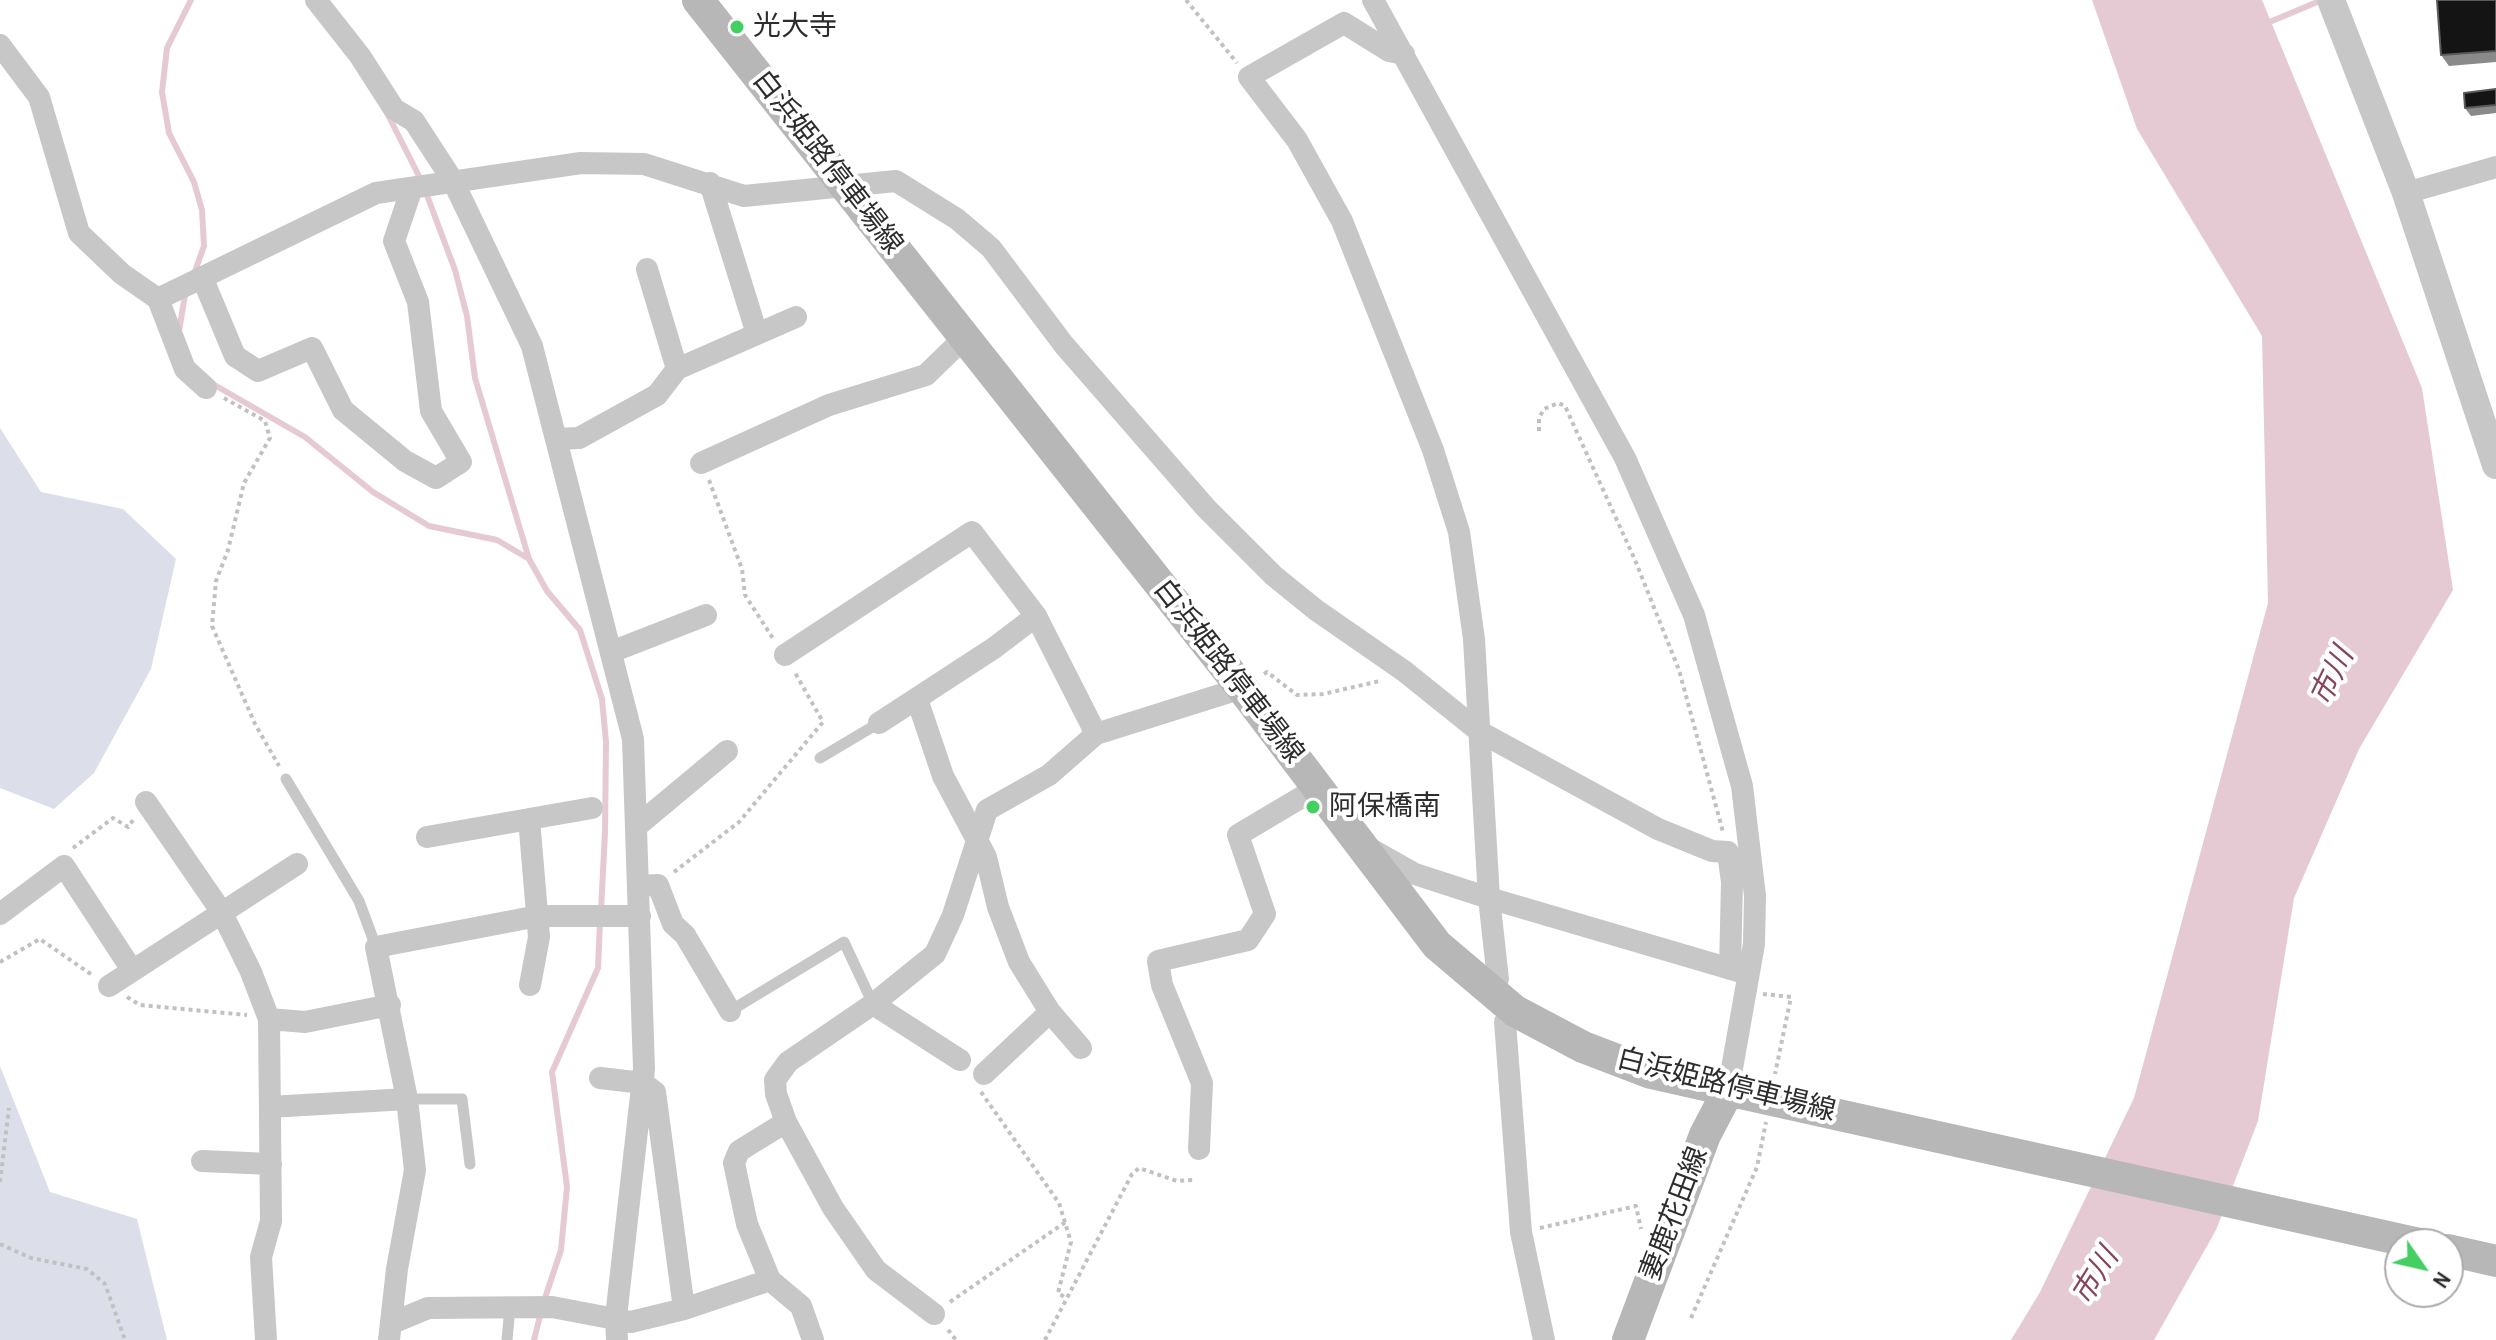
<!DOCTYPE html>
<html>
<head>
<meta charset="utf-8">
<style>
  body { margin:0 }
  #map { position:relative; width:2496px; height:1340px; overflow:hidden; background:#fff; font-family:"Archivo Narrow",sans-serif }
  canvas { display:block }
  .north { position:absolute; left:2384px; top:1228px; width:80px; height:80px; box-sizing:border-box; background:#fff; border:2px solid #ababab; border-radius:50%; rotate:124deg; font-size:22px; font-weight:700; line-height:32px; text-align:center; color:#2d2d2d }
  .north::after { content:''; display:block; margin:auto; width:28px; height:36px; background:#43cf61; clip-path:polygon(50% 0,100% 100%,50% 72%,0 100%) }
</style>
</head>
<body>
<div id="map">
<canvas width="2496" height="1340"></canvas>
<div class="north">N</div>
</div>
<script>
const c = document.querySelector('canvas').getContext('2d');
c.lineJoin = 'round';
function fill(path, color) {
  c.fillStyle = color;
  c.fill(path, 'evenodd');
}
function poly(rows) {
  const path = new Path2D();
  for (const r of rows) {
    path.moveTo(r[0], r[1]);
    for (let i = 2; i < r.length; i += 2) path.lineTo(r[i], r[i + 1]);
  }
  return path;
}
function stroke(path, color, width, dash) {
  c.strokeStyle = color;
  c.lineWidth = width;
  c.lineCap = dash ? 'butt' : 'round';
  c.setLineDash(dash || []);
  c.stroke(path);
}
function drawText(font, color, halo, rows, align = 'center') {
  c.font = font + ' "Archivo Narrow","Noto Sans JP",sans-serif';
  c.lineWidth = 8;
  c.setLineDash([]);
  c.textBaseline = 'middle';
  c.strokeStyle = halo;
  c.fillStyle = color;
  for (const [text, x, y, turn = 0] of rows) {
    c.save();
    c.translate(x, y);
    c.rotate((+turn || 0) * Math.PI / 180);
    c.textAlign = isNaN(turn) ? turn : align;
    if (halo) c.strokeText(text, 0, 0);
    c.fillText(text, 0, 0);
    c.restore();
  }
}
fill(poly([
  [0,428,41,492,123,509,176,559,151,669,94,773,54,809,0,788],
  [0,1066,50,1192,137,1219,167,1340,0,1340]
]), '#dcdfe9');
fill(poly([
  [2092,0,2262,0,2422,388,2453,590,2359,749,2294,898,2258,1121,2216,1230,2154,1340,2011,1340,2040,1292,2134,1098,2268,603,2262,336,2137,129]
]), '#e6cad3');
stroke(poly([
  [191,0,167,48,162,92,169,133,194,182,202,210,204,246,194,274],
  [2265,24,2322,0],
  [388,115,421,180],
  [425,190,455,270,467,316,475,378,529,559,547,591,580,630,602,699,606,742,605,832,601,911],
  [179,331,185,295],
  [211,383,305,437,373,492,429,526,497,540,529,559],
  [544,1301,561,1250,567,1187,552,1072,598,968,600,922],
  [534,1340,541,1312]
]), '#e6cad3', 6);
stroke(poly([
  [1186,0,1237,63],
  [224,398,265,421,270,438,244,483,228,550,216,581,212,626,255,724,279,766],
  [1539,431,1539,418,1544,409,1558,403,1565,406,1635,560,1679,670,1723,832],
  [709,480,742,569,745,595,774,640],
  [1264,674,1267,672,1297,695,1323,694,1380,681],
  [73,848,113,818,128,827,133,820],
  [674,872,739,822,823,722,794,671],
  [0,962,40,939,92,975],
  [1763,994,1791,997,1775,1074],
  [127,997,140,1005,247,1015],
  [981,1092,1059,1203,1071,1242,1058,1293,1066,1298],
  [0,1182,9,1108],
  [1540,1228,1636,1206,1641,1229],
  [0,1244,31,1258,87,1269,105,1284,125,1340],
  [950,1302,1067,1221],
  [1691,1318,1757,1167,1766,1122],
  [948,1330,956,1340],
  [1045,1340,1132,1174,1139,1168,1177,1181,1193,1180]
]), '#c1c1c1', 4, [4, 4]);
stroke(poly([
  [820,758,879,723],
  [286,779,359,901,376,947],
  [730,1011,844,942,873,1004],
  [407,1099,462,1099,470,1164],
  [507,1340,510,1307]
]), '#c7c7c7', 11);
stroke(poly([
  [316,0,360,56,394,109,414,121,453,181,532,346,633,739,644,1069,616,1317,617,1340],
  [1373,0,1625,458,1694,615,1742,786,1755,896,1754,944,1728,1091],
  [0,45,39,97,79,233,122,274,158,299,185,369,206,388],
  [1404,54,1389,51,1344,23,1249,77,1297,140,1342,221,1433,450,1459,532,1474,639,1489,898,1498,979],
  [710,183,757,334],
  [2406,193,2496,167],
  [647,269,677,369],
  [202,277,235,356,258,371,312,348,343,410,405,461,436,478,461,462,431,411,418,302,394,241,412,188],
  [158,299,376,193,581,163,644,164,744,196,896,181,957,219,991,248,1064,345,1206,508,1274,576,1316,610,1404,671,1480,732,1658,829,1712,851,1728,852,1732,882,1730,969],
  [556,439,579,438,657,395,677,369,796,317],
  [701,463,829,405,926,375,965,337],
  [611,652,706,615],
  [785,655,972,532,1036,616,1096,734],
  [917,699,943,776,986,857,998,907,1019,962,1050,1012,1081,1048],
  [879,723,994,648,1036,616],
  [146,802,221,911,251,972,269,1019,271,1221,261,1257,266,1340],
  [529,819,539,937,530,985],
  [637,826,727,751],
  [427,837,592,808],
  [1369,848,1415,874,1489,898,1741,972],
  [640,886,658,885,673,924,685,935,730,1011],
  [0,914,64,866,132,970],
  [109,986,297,864],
  [873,1004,960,1060],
  [269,1019,305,1022,390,1005],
  [1505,1022,1521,1232,1544,1340],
  [984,1074,1050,1012],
  [600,1078,643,1083,655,1092,684,1309],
  [270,1107,407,1099],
  [786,1122,833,1208,876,1270,934,1314],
  [1199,1149,1202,1083,1162,985,1158,961,1248,940,1265,914,1238,835,1317,788],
  [202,1161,271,1164],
  [770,1280,801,1306,813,1340],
  [392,1323,428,1308,552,1307,631,1322,684,1309,770,1280,747,1224,734,1163,739,1151,786,1122,776,1094,775,1080,788,1062,873,1004,935,954,953,915,987,810,1049,775,1096,734,1242,688],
  [389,1340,397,1269,415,1170,407,1099,376,947,538,916,640,916]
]), '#c7c7c7', 22);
stroke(poly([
  [2331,0,2406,193,2496,465]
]), '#c7c7c7', 28);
stroke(poly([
  [698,0,1242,688,1437,945,1515,1011,1583,1047,1651,1073,1740,1093],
  [2448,1250,2496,1261],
  [1628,1340,1705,1135,1728,1091]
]), '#b7b7b7', 32);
stroke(poly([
  [1740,1093,2420,1244]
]), '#b7b7b7', 32);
fill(poly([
  [2496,0,2496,62,2449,66,2441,55],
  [2496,89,2496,113,2471,116,2465,108]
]), '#8a8a8a');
const building = poly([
  [2437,0,2496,0,2496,51,2441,55,2437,0],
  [2496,89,2496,105,2465,108,2464,93,2496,89]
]);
fill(building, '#141414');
stroke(building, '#5a5a5a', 2);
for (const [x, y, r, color] of [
  [737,27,8,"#43cf61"],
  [1313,807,8,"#43cf61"]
]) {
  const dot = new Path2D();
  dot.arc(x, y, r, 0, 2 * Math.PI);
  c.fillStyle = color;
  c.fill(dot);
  stroke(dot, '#fff', 3);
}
drawText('28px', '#2d2d2d', '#fff', [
  ["光大寺",753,27],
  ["阿保橋南",1329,807]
], 'left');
drawText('28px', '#2d2d2d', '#fff', [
  ["白浜姫路停車場線",827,163,52],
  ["白浜姫路停車場線",1228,672,52],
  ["白浜姫路停車場線",1726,1086,14],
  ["妻鹿花田線",1675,1214,-69]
]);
drawText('italic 30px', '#85455a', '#fff', [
  ["市川",2333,677,-64],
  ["市川",2096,1277,-58]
]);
</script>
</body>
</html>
